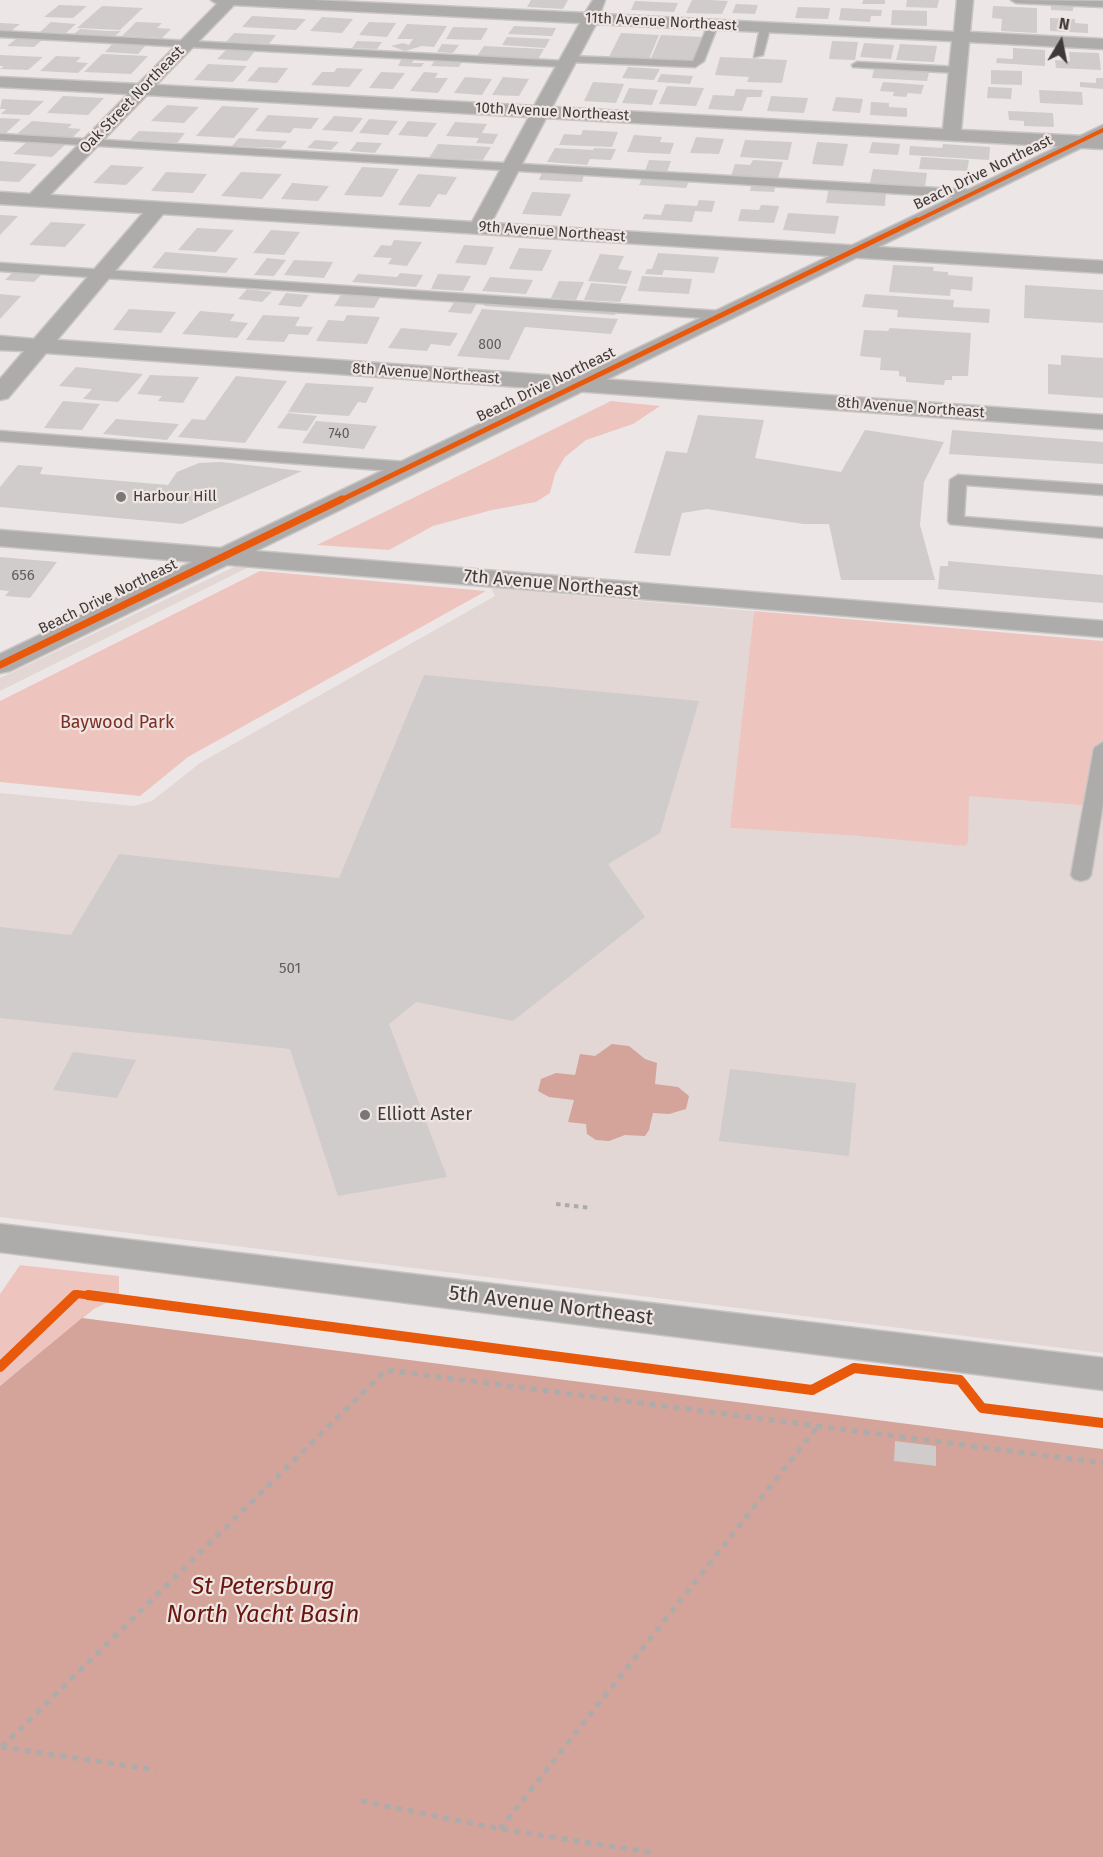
<!DOCTYPE html>
<html>
<head>
<meta charset="utf-8">
<style>
  body { margin:0 }
  #map { position:relative; width:1103px; height:1857px; overflow:hidden; background:#ece7e6; font-family:"Fira Sans",sans-serif }
  canvas { display:block }
  .north { position:absolute; left:1031px; top:12px; width:60px; height:60px; -webkit-text-stroke:4px #efe5e3; paint-order:stroke; rotate:10deg; font-size:16px; font-weight:700; line-height:24px; text-align:center; color:#3e3a3a }
  .north::after { content:''; display:block; margin:auto; width:21px; height:27px; background:#3e3a3a; clip-path:polygon(50% 0,100% 100%,50% 72%,0 100%) }
</style>
</head>
<body>
<div id="map">
<canvas width="1103" height="1857"></canvas>
<div class="north">N</div>
</div>
<script>
const c = document.querySelector('canvas').getContext('2d');
c.lineJoin = 'round';
function fill(path, color) {
  c.fillStyle = color;
  c.fill(path, 'evenodd');
}
function poly(rows) {
  const path = new Path2D();
  for (const r of rows) {
    path.moveTo(r[0], r[1]);
    for (let i = 2; i < r.length; i += 2) path.lineTo(r[i], r[i + 1]);
  }
  return path;
}
function stroke(path, color, width, dash) {
  c.strokeStyle = color;
  c.lineWidth = width;
  c.lineCap = dash ? 'butt' : 'round';
  c.setLineDash(dash || []);
  c.stroke(path);
}
function drawText(font, color, halo, rows, align = 'center') {
  c.font = font + ' "Fira Sans",sans-serif';
  c.lineWidth = 4.5;
  c.setLineDash([]);
  c.textBaseline = 'middle';
  c.strokeStyle = halo;
  c.fillStyle = color;
  for (const [text, x, y, turn = 0] of rows) {
    c.save();
    c.translate(x, y);
    c.rotate((+turn || 0) * Math.PI / 180);
    c.textAlign = isNaN(turn) ? turn : align;
    if (halo) c.strokeText(text, 0, 0);
    c.fillText(text, 0, 0);
    c.restore();
  }
}
fill(poly([
  [236,566,249,567,0,691,0,678],
  [491,588,754,611,731,828,968,842,962,795,1103,807,1103,1353,0,1217,0,793,134,806,152,801,200,763,495,596]
]), '#e2d7d4');
fill(poly([
  [611,401,660,406,633,424,586,440,565,457,555,474,550,493,536,502,492,510,433,526,389,550,317,545],
  [260,571,486,591,188,757,140,796,0,782,0,701],
  [754,611,1103,641,1103,807,969,796,968,842,965,846,860,836,730,828],
  [20,1265,119,1276,119,1303,108,1302,94,1309,0,1386,0,1294]
]), '#edc5be');
fill(poly([
  [612,1044,629,1046,645,1059,657,1063,655,1084,678,1087,689,1096,686,1109,669,1114,653,1113,649,1130,645,1136,625,1135,609,1141,596,1140,587,1134,586,1124,568,1122,574,1100,549,1097,538,1091,541,1079,556,1073,575,1075,580,1054,595,1056],
  [82,1318,1103,1449,1103,1857,0,1857,0,1386]
]), '#d4a39a');
fill(poly([
  [531,0,568,0,563,9,527,7],
  [692,0,709,0,728,1,722,14,686,13],
  [863,0,885,0,885,4,862,4],
  [907,0,939,0,937,8,906,7],
  [635,1,678,3,674,12,631,10],
  [736,4,758,5,755,14,732,13],
  [1051,4,1073,5,1073,11,1051,10],
  [59,5,87,6,73,18,44,17],
  [102,6,143,8,120,30,77,28],
  [993,6,1037,8,1037,33,1001,31,1002,19,992,18],
  [798,7,830,8,828,19,795,18],
  [841,8,882,10,881,16,871,16,870,22,839,20],
  [892,10,927,11,927,26,891,25],
  [252,16,306,19,296,30,242,27],
  [322,17,353,19,342,33,310,31],
  [1050,18,1075,19,1075,23,1088,24,1088,33,1050,31],
  [51,22,76,24,66,33,40,32],
  [136,22,162,23,157,28,171,29,162,38,122,36],
  [369,22,396,23,387,37,359,35],
  [0,23,20,24,11,31,0,31],
  [407,24,447,26,434,47,422,46,405,51,391,46,403,43,409,45,413,39,397,39],
  [514,26,556,28,552,36,508,34],
  [453,27,488,28,481,40,446,39],
  [80,29,107,31,121,31,115,36,74,34],
  [234,33,276,35,269,44,226,42],
  [621,33,659,35,649,59,609,57],
  [661,35,703,37,694,61,651,58],
  [507,37,550,39,545,48,502,45],
  [16,39,42,40,34,47,7,46],
  [357,41,382,42,377,49,352,48],
  [832,41,858,42,855,60,829,59],
  [114,42,147,44,138,54,105,52],
  [864,43,894,45,891,59,860,57],
  [442,44,459,45,453,53,437,52],
  [900,44,937,46,934,62,896,60],
  [484,46,544,49,538,59,477,56],
  [1013,48,1045,50,1045,66,996,63,997,58,1013,59],
  [227,49,256,50,247,61,217,59],
  [1069,52,1099,53,1101,70,1056,68,1055,60,1070,61],
  [102,54,148,56,131,74,84,72],
  [0,55,43,57,28,70,0,69,4,66,0,66],
  [56,56,81,57,76,62,88,63,78,73,40,71],
  [720,57,787,60,782,83,747,82,749,77,715,75],
  [402,58,414,59,412,63,424,63,421,67,398,66],
  [435,60,462,61,459,67,431,66],
  [208,64,247,66,233,82,194,80],
  [259,67,288,68,277,83,247,81],
  [628,67,660,69,654,80,622,78],
  [337,68,363,69,349,87,311,85,322,72,334,72],
  [874,69,929,72,927,81,872,78],
  [991,70,1022,71,1022,85,991,84],
  [381,72,405,73,393,89,369,88],
  [424,72,438,73,435,78,448,78,438,93,410,91],
  [661,74,693,76,690,84,657,82],
  [465,77,492,79,482,95,454,93],
  [503,77,529,79,519,96,492,95],
  [1096,78,1103,78,1103,89,1080,87,1080,82,1096,83],
  [593,82,624,84,616,103,584,101],
  [883,82,924,85,921,94,908,93,906,97,893,96,894,92,880,91],
  [667,86,704,88,696,106,659,104],
  [988,87,1012,88,1011,99,987,98],
  [629,88,658,90,652,105,622,103],
  [736,89,763,90,761,97,747,97,742,111,708,109,713,95,734,96],
  [1039,90,1082,92,1083,105,1040,103],
  [63,96,104,98,88,115,47,113],
  [771,96,808,98,804,113,767,111],
  [836,97,863,99,860,113,832,111],
  [2,99,44,101,29,115,1,114,6,109,0,109],
  [871,102,889,103,889,107,907,108,907,117,870,115],
  [167,105,199,107,184,123,151,121],
  [222,106,259,108,234,138,196,136],
  [1008,111,1053,113,1054,127,1024,126,1024,121,1009,120],
  [268,115,319,118,311,129,294,128,290,133,255,131],
  [334,116,363,118,352,132,322,130],
  [0,118,21,119,5,134,0,133],
  [369,119,398,121,388,135,359,133],
  [32,121,72,124,68,128,81,129,72,138,17,134],
  [408,121,437,123,427,137,398,135],
  [455,122,487,124,482,133,498,134,493,144,476,143,479,138,446,136],
  [583,130,618,132,612,147,559,145,564,134,581,135],
  [139,131,185,133,177,143,130,140],
  [634,135,662,137,660,142,674,143,670,154,627,152],
  [696,137,724,139,719,154,690,153],
  [239,138,287,141,281,148,232,146],
  [29,140,67,143,52,157,13,154],
  [315,140,339,142,331,150,307,148],
  [745,140,792,142,788,160,740,157],
  [357,142,382,143,375,153,350,151],
  [817,142,848,144,843,166,812,164],
  [872,142,900,144,898,155,869,153],
  [438,144,491,147,483,160,429,158],
  [943,144,990,147,989,160,909,155,910,146,942,148],
  [555,148,593,150,594,148,616,149,611,160,590,159,587,165,547,162],
  [921,157,969,160,967,171,919,169],
  [649,160,671,161,667,172,645,171],
  [753,160,783,162,778,178,731,176,735,164,750,165],
  [0,161,37,164,19,182,0,181],
  [111,165,144,167,126,185,93,183],
  [362,167,399,169,382,197,344,195],
  [873,169,927,173,925,187,870,183],
  [543,170,585,172,582,182,539,180],
  [166,172,207,174,193,193,151,191],
  [241,172,282,174,262,199,221,196],
  [418,174,457,177,446,195,438,194,430,207,398,205],
  [643,177,690,179,686,188,639,185],
  [752,182,776,184,774,192,750,191],
  [292,183,329,186,318,201,281,199],
  [829,187,886,190,885,206,826,203],
  [532,192,571,194,561,216,522,214],
  [699,200,715,201,712,212,695,211,692,222,642,219,645,214,661,215,665,204,697,206],
  [761,205,779,206,774,223,738,221,741,209,759,210],
  [788,213,839,216,835,234,783,230],
  [0,215,18,216,0,235],
  [51,222,86,224,65,247,29,245],
  [197,228,234,230,216,252,178,250],
  [271,230,300,232,284,255,253,253],
  [394,240,422,242,407,266,388,264,392,258,373,257,381,245,391,246],
  [464,245,494,247,486,265,455,263],
  [519,248,552,250,542,271,509,269],
  [165,252,238,258,226,273,152,268],
  [658,253,719,257,714,273,664,270,662,275,645,274,647,269,652,269],
  [600,254,624,256,618,269,632,271,627,284,588,281],
  [267,258,286,260,274,276,254,275],
  [294,260,333,262,324,278,284,275],
  [893,265,934,267,933,271,948,272,948,275,973,277,972,291,951,289,950,296,889,292],
  [16,269,45,271,34,282,5,280],
  [400,273,423,275,416,287,352,282,358,274,397,277],
  [438,274,471,276,463,291,431,289],
  [642,276,692,279,689,294,638,291],
  [490,277,533,280,526,294,482,291],
  [559,281,584,282,576,300,551,298],
  [591,283,627,286,620,302,584,300],
  [1025,285,1103,290,1103,323,1024,318],
  [247,289,272,292,262,302,238,299],
  [286,293,309,295,301,307,278,305],
  [342,293,381,295,374,308,334,306],
  [0,294,21,296,0,319],
  [865,294,954,300,953,307,990,309,989,323,897,317,898,310,862,307],
  [456,299,478,301,471,314,448,312],
  [486,301,617,310,615,315,484,306],
  [129,309,176,312,161,333,113,330],
  [482,309,618,319,611,334,525,327,509,360,457,356],
  [200,311,235,314,230,321,248,323,237,338,182,334],
  [263,315,300,317,295,326,313,327,308,335,289,334,284,342,246,340],
  [347,315,380,317,367,344,316,341,328,320,344,321],
  [401,328,458,333,450,346,431,344,427,351,388,348],
  [890,328,971,333,968,376,952,376,952,380,945,380,944,385,906,382,906,377,899,376,899,371,880,370,881,358,860,356,864,330,888,331],
  [1061,355,1103,358,1103,398,1048,394,1048,364,1061,365],
  [76,367,143,374,118,402,83,399,92,389,59,386],
  [150,375,199,377,183,403,158,401,162,396,137,394],
  [236,376,287,381,245,443,178,437,192,419,205,420],
  [306,383,374,387,366,403,358,402,349,416,288,412],
  [63,401,100,404,82,430,44,428],
  [288,413,317,416,307,431,277,428],
  [698,415,764,420,755,458,841,472,865,430,944,442,924,482,920,525,935,580,841,580,829,524,803,524,707,509,682,513,670,556,634,553,666,451,687,453],
  [116,419,179,424,167,440,103,434],
  [316,421,377,426,364,449,302,443],
  [952,430,1103,442,1103,464,949,454],
  [221,462,302,471,182,524,0,507,0,487,18,465,43,467,40,474,168,485,177,472,199,463],
  [0,557,57,562,30,598,5,596,9,591,0,590],
  [948,561,1103,575,1103,603,938,589,940,566,948,566],
  [424,675,699,701,660,833,608,864,645,917,513,1021,416,1002,389,1024,447,1177,338,1196,290,1049,0,1018,0,927,71,935,119,854,339,878],
  [73,1052,136,1060,117,1098,53,1090],
  [730,1069,856,1083,849,1156,719,1141],
  [895,1441,936,1446,936,1466,894,1461]
]), '#cfcccb');
const lane = poly([
  [1011,0,1103,1,1103,7,1016,3,1011,0],
  [713,22,718,25,704,61,695,67,570,62,570,66,566,67,0,37,0,31,565,61,565,57,569,56,693,61,708,25,713,22],
  [765,25,770,28,763,55,754,57,760,28,765,25],
  [857,62,958,67,963,70,958,73,853,67,852,65,857,62],
  [0,134,972,190,978,194,972,198,0,140,0,134],
  [0,263,719,311,726,315,719,319,0,271,0,263],
  [0,431,406,462,414,467,406,472,0,441,0,431],
  [958,475,1103,485,1103,495,966,485,964,517,1103,528,1103,538,950,524,948,521,950,480,958,475],
  [1103,742,1103,804,1091,875,1088,879,1081,881,1074,879,1071,875,1094,748,1103,742]
]);
const street = poly([
  [211,0,314,0,585,13,593,0,605,0,600,14,954,32,957,0,973,0,970,32,1103,39,1103,49,969,42,961,130,1103,137,1103,149,546,118,491,223,1103,261,1103,273,163,214,57,340,1103,415,1103,429,46,353,8,398,0,400,0,379,24,351,0,350,0,336,34,339,143,213,0,204,0,192,30,194,128,94,0,87,0,77,138,84,217,4,211,0],
  [234,5,580,23,534,106,156,85,234,5],
  [596,24,952,41,943,129,552,107,596,24],
  [147,95,529,117,472,222,50,195,147,95],
  [0,530,1103,621,1103,637,0,546,0,530],
  [0,1224,1103,1358,1103,1390,0,1252,0,1224]
]);
const secondary = poly([
  [1103,125,1103,137,10,671,0,673,0,654,1103,125]
]);
stroke(lane, '#c8c5c4', 3);
stroke(street, '#c8c5c4', 3);
stroke(secondary, '#c8c5c4', 3);
stroke(poly([
  [556,1204,591,1208]
]), '#aeacaa', 4, [4.5, 4.5]);
stroke(poly([
  [1,1747,156,1770],
  [2,1747,386,1370,1103,1463],
  [361,1801,500,1829,655,1853],
  [500,1829,818,1426]
]), '#aeacaa', 5, [6, 6]);
fill(lane, '#aeacab');
fill(street, '#aeacab');
fill(secondary, '#aeabaa');
stroke(poly([
  [914,222,1103,130]
]), '#e8590c', 4);
stroke(poly([
  [339,501,917,220]
]), '#e8590c', 5);
stroke(poly([
  [0,665,342,499]
]), '#e8590c', 7);
stroke(poly([
  [74,1297,77,1294,100,1297]
]), '#e8590c', 8);
stroke(poly([
  [88,1295,812,1390,854,1368,960,1380,982,1408,1103,1423],
  [0,1367,75,1295]
]), '#e8590c', 10);
for (const [x, y, r, color] of [
  [121,497,6,"#7b7776"],
  [365,1115,6,"#7b7776"]
]) {
  const dot = new Path2D();
  dot.arc(x, y, r, 0, 2 * Math.PI);
  c.fillStyle = color;
  c.fill(dot);
  stroke(dot, '#efe5e3', 2);
}
drawText('14px', '#625e5e', null, [
  ["800",490,345],
  ["740",339,434]
]);
drawText('15px', '#3e3a3a', '#efe5e3', [
  ["11th Avenue Northeast",661,22,3],
  ["Oak Street Northeast",132,100,-46],
  ["10th Avenue Northeast",552,112,3],
  ["Beach Drive Northeast",983,173,-26],
  ["9th Avenue Northeast",552,232,4],
  ["8th Avenue Northeast",426,374,4],
  ["Beach Drive Northeast",546,385,-26],
  ["8th Avenue Northeast",911,408,4],
  ["Beach Drive Northeast",108,597,-26]
]);
drawText('15px', '#3e3a3a', '#efe5e3', [
  ["Harbour Hill",133,497]
], 'left');
drawText('15px', '#625e5e', null, [
  ["656",23,576],
  ["501",290,969]
]);
drawText('18px', '#3e3a3a', '#efe5e3', [
  ["7th Avenue Northeast",551,584,5]
]);
drawText('18px', '#812e22', '#efe5e3', [
  ["Baywood Park",117,723]
]);
drawText('18px', '#3e3a3a', '#efe5e3', [
  ["Elliott Aster",377,1115]
], 'left');
drawText('21px', '#3e3a3a', '#efe5e3', [
  ["5th Avenue Northeast",551,1306,7]
]);
drawText('italic 24px', '#69160d', '#efe5e3', [
  ["St Petersburg",263,1587],
  ["North Yacht Basin",263,1615]
]);
</script>
</body>
</html>
